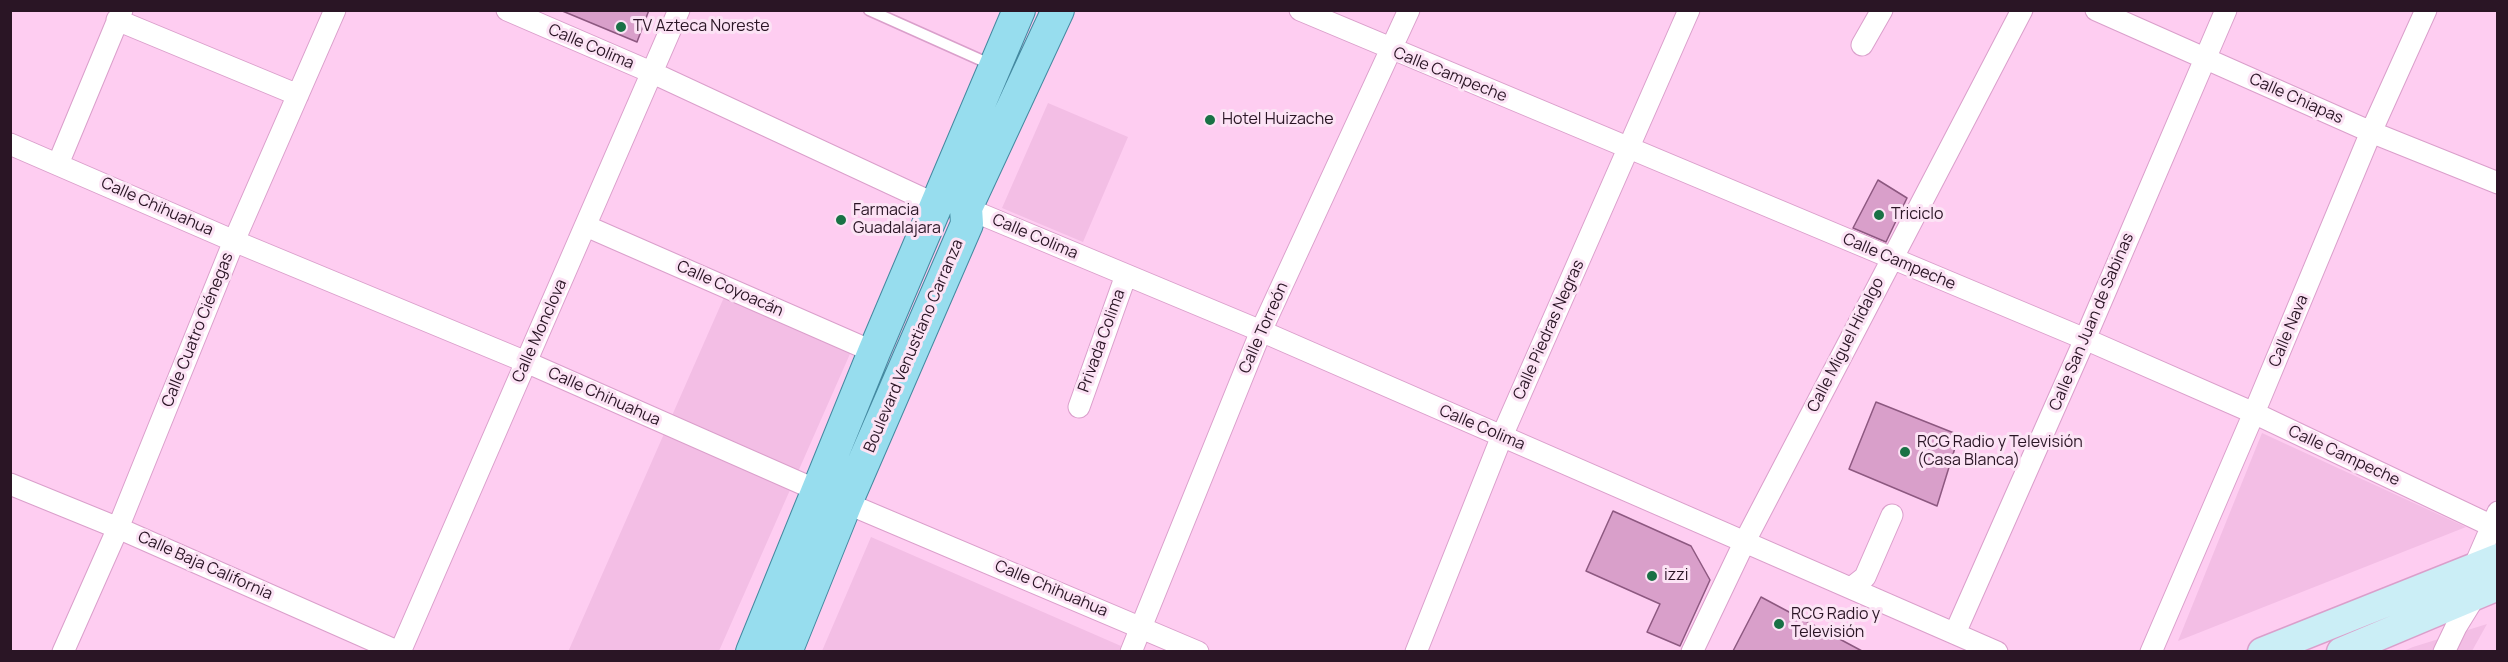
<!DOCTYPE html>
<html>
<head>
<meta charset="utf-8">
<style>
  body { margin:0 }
  #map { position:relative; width:2508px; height:662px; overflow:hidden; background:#fecdf1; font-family:Manrope,sans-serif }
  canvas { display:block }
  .frame { position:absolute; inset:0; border:12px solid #2a1525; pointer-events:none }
</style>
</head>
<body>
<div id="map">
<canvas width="2508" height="662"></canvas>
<div class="frame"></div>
</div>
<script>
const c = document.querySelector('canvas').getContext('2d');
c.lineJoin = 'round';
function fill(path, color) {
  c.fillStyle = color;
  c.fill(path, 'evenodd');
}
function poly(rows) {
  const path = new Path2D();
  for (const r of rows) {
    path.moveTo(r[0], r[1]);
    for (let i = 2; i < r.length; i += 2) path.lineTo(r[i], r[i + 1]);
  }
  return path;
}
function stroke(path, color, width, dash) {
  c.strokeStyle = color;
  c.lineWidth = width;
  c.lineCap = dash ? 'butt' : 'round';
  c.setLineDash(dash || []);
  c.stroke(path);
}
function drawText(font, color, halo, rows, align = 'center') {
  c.font = font + ' Manrope,sans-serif';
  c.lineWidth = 6;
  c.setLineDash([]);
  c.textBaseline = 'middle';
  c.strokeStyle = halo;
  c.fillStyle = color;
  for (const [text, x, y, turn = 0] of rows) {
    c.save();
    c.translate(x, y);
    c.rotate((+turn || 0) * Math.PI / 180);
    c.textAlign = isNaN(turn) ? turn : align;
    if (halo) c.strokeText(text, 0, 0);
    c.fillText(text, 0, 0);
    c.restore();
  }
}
fill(poly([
  [1048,103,1128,137,1083,242,1002,208],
  [729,286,857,338,719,651,568,652],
  [2262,433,2466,527,2178,641],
  [871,537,1121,646,1119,651,822,651],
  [2487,624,2472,651,2401,652,2413,647]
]), '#f3bee5');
const building = poly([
  [560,10,649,10,637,42,560,10],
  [1878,180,1907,198,1886,242,1853,228,1878,180],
  [1876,402,1959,435,1937,506,1849,469,1876,402],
  [1613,511,1691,546,1710,580,1680,646,1647,632,1660,604,1586,571,1613,511],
  [1761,597,1862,651,1733,651,1761,597]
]);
fill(building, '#d99fca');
stroke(building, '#8d5880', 1.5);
const service = poly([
  [869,10,992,65]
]);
const minor = poly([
  [507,10,653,73,937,205],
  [1300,10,2085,339,2254,413,2492,526],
  [2096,10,2371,132,2498,183],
  [117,20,298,95],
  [1862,45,1882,10],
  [10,144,234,241,526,362,846,503,1198,652],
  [58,164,122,10],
  [966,208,1261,331,1997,652],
  [586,226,874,352],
  [1079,407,1126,275],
  [10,484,118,528,399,652],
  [2475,575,2474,567,2498,512],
  [1851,588,1865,577,1892,515],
  [1955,633,2085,339,2226,10],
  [63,652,118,528,234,241,335,10],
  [400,652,679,10],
  [1131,652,1261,331,1409,10],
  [1416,652,1502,436,1689,10],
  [1692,652,1745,541,2022,10],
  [2151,652,2254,413,2371,132,2426,10],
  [2444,652,2456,627,2477,593]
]);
const secondary = poly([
  [2262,652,2498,558],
  [2341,652,2498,586]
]);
const primary = poly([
  [752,652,874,352,1019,10],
  [786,652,846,503,967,224,966,208,1058,10]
]);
stroke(service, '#da9fcb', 13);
stroke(minor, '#da9fcb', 23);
stroke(secondary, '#da9fcb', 31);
stroke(primary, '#4489a0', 34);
stroke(service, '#fff', 10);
stroke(minor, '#fff', 21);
stroke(secondary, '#cbeef6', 28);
stroke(primary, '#97ddee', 32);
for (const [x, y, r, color] of [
  [621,27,6,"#197145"],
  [1210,120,6,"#197145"],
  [1879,215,6,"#197145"],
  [841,220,6,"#197145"],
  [1905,452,6,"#197145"],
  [1652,576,6,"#197145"],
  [1779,624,6,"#197145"]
]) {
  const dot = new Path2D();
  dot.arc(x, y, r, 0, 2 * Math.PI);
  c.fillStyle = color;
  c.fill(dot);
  stroke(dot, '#fce3f5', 2);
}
drawText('16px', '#2a1525', '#fce3f5', [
  ["TV Azteca Noreste",633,27],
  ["Hotel Huizache",1222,120],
  ["Farmacia",853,211],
  ["Guadalajara",853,229],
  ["Triciclo",1891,215],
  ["RCG Radio y Televisión",1917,443],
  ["(Casa Blanca)",1917,461],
  ["izzi",1664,576],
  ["RCG Radio y",1791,615],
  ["Televisión",1791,633]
], 'left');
drawText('16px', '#2a1525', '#fce3f5', [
  ["Calle Colima",591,47,23],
  ["Calle Campeche",1450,75,22],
  ["Calle Chiapas",2296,99,24],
  ["Calle Chihuahua",157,207,24],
  ["Calle Colima",1035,237,23],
  ["Calle Campeche",1899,262,23],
  ["Calle Coyoacán",730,289,24],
  ["Calle San Juan de Sabinas",2092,322,-67],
  ["Calle Torreón",1264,328,-66],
  ["Calle Cuatro Ciénegas",198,330,-68],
  ["Calle Piedras Negras",1549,330,-66],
  ["Calle Monclova",540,331,-66],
  ["Calle Nava",2289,331,-67],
  ["Privada Colima",1102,341,-70],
  ["Calle Miguel Hidalgo",1846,345,-63],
  ["Boulevard Venustiano Carranza",914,346,-67],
  ["Calle Chihuahua",604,397,24],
  ["Calle Colima",1482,428,23],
  ["Calle Campeche",2344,456,25],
  ["Calle Baja California",205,566,24],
  ["Calle Chihuahua",1051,589,23]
]);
</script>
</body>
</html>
